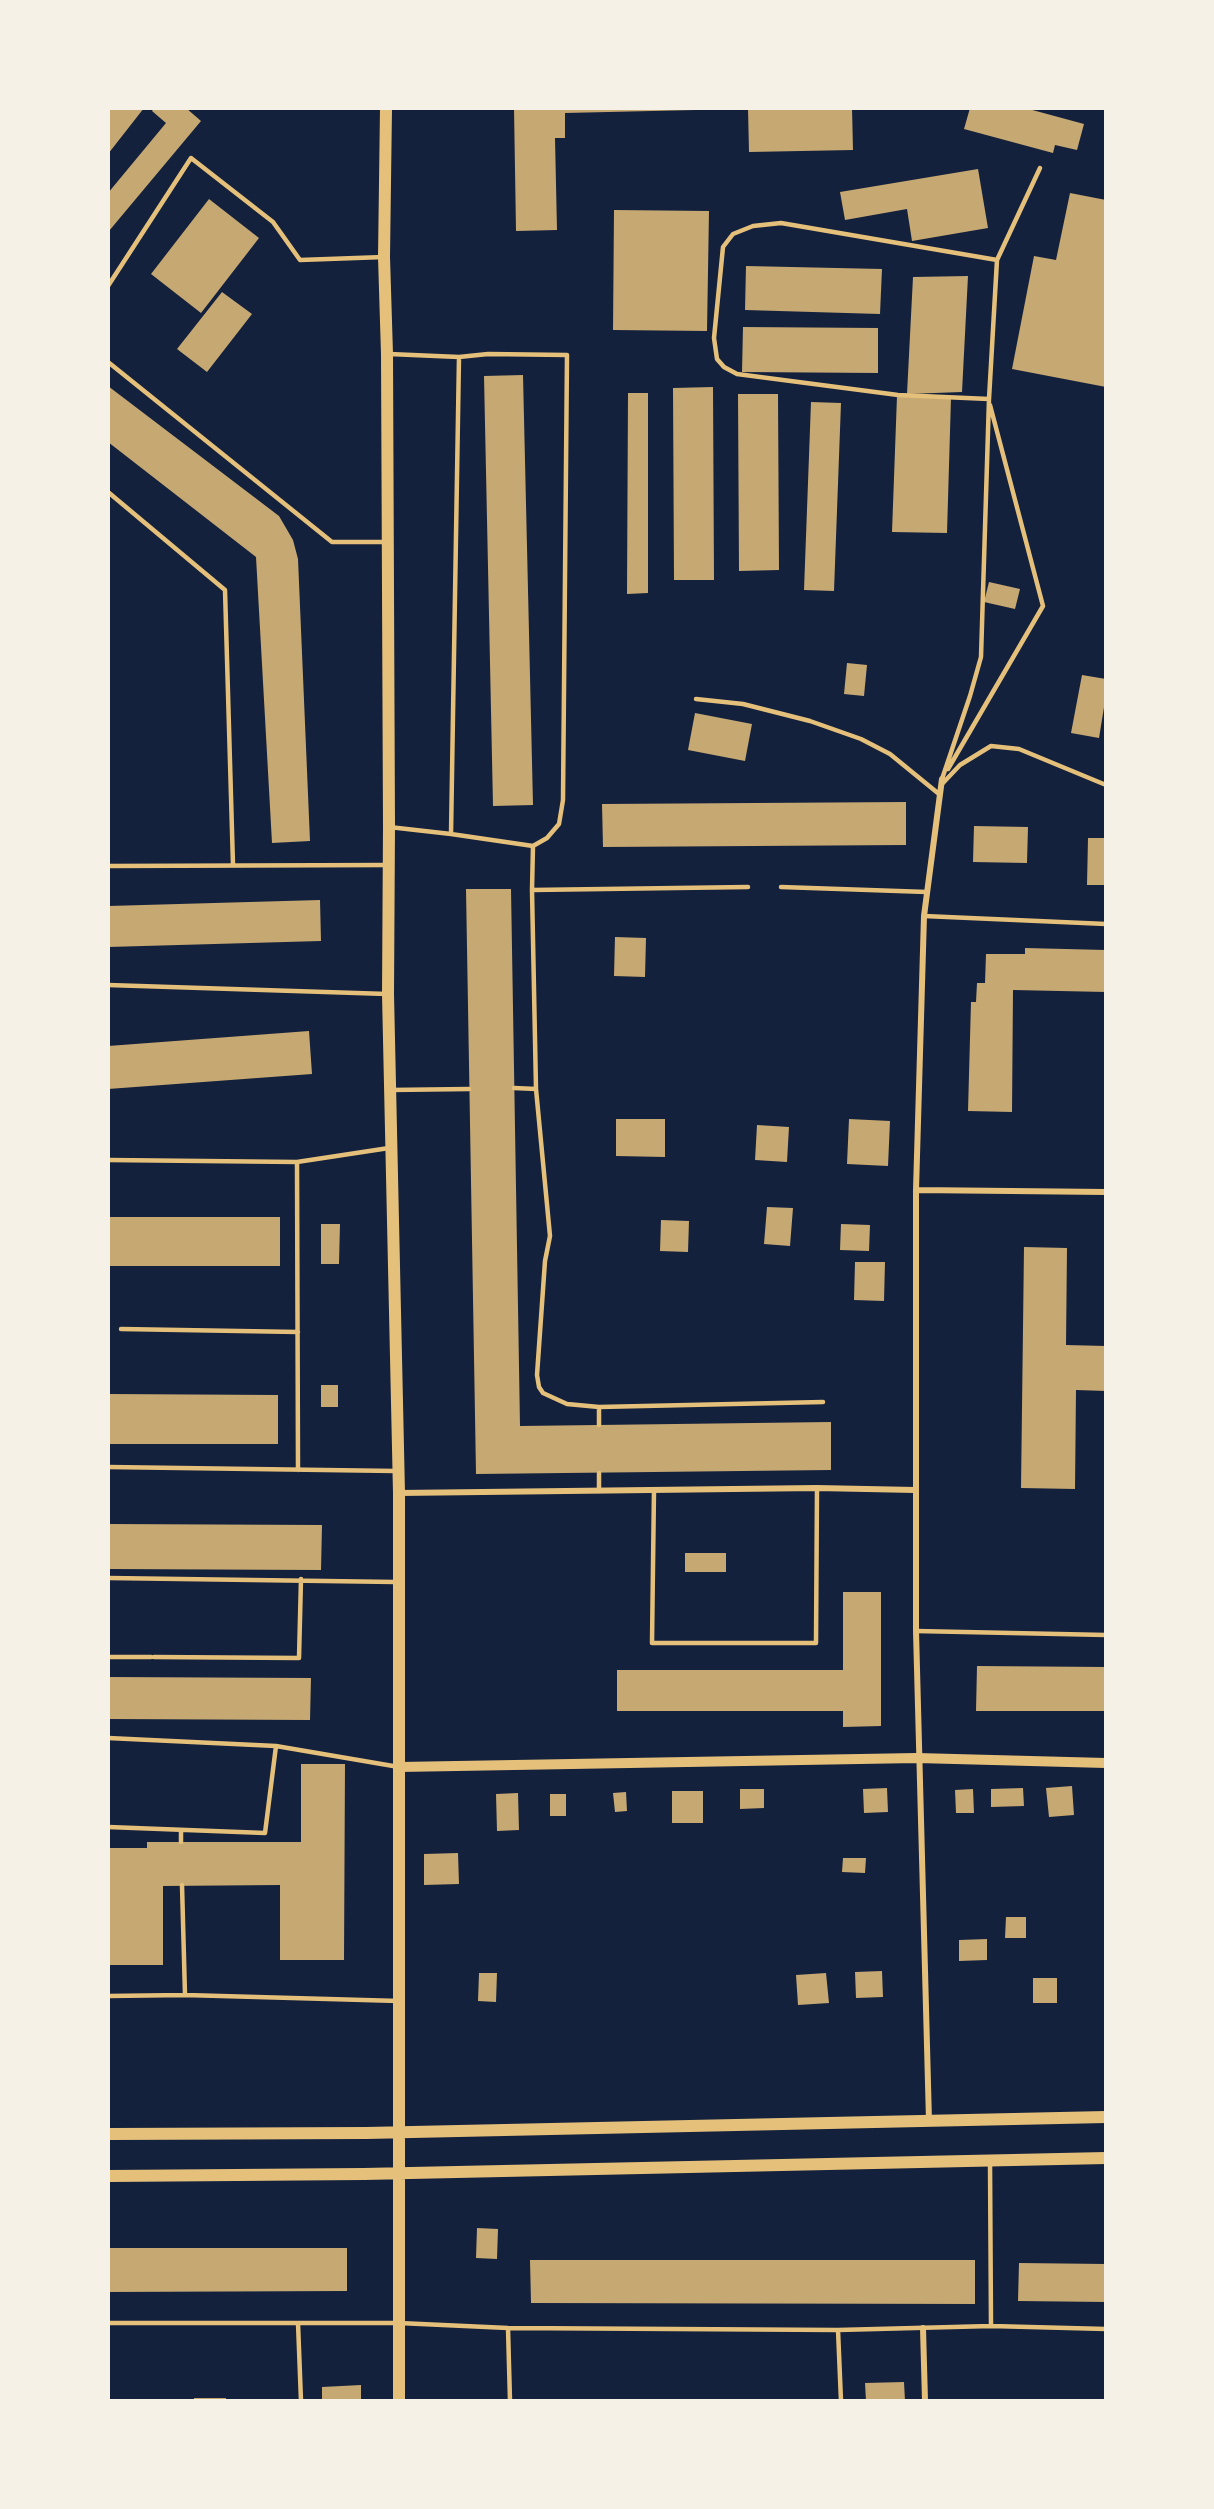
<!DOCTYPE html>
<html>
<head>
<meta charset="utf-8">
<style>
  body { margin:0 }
  #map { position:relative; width:1214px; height:2509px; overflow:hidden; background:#14213d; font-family:Montserrat,sans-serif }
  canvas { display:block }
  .frame { position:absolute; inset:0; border:110px solid #f6f1e7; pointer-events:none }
</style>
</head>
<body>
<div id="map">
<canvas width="1214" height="2509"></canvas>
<div class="frame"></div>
</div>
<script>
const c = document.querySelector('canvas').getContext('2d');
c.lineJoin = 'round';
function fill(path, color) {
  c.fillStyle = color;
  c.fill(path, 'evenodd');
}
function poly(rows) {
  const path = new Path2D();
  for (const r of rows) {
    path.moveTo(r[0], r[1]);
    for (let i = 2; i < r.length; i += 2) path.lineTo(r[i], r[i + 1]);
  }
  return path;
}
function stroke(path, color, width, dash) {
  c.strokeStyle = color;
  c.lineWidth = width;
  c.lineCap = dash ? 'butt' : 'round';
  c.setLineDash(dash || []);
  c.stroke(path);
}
fill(poly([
  [108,108,144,108,108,154],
  [154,108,186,108,201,121,109,231,108,193,166,123,152,111],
  [514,108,695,108,695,110,565,113,565,138,555,138,557,230,516,231],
  [748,108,852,108,853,150,749,152],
  [970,108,1025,108,1084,124,1077,150,1055,145,1053,153,964,129],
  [978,169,988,228,912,241,907,209,845,220,840,192],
  [1070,193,1106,200,1106,387,1012,369,1034,256,1056,260],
  [209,199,259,238,201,313,151,274],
  [614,210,709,211,707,331,613,330],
  [746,266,882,269,880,314,745,310],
  [968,276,962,392,907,394,913,277],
  [222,292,252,314,207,372,177,349],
  [743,327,878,328,878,373,742,372],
  [523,375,533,805,493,806,484,376],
  [108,386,279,516,293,540,298,559,310,841,272,843,256,557,108,442],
  [713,387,714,580,674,580,673,388],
  [628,393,648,393,648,593,627,594],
  [738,394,778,394,779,570,739,571],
  [897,396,951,398,947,533,892,532],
  [811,402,841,403,834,591,804,590],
  [989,582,1020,589,1015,609,984,602],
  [847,663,867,665,864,696,844,694],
  [1082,675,1106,679,1106,695,1099,738,1071,733],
  [695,713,752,724,745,761,688,750],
  [906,802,906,845,603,847,602,804],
  [974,826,1028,827,1027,863,973,862],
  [1088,838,1106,838,1106,885,1087,885],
  [466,889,511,889,520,1426,831,1422,831,1470,476,1474],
  [320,900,321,941,108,947,108,906],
  [615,937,646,938,645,977,614,976],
  [1025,948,1106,950,1106,992,1013,990,1012,1112,968,1111,971,1002,976,1002,977,983,985,983,986,954,1025,954],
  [309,1031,312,1074,108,1089,108,1046],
  [616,1119,665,1119,665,1157,616,1156],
  [849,1119,890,1121,888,1166,847,1164],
  [757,1125,789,1127,787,1162,755,1160],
  [767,1207,793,1208,790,1246,764,1244],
  [108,1217,280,1217,280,1266,108,1266],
  [661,1220,689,1221,688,1252,660,1251],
  [321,1224,340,1224,339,1264,321,1264],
  [841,1224,870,1225,869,1251,840,1250],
  [1024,1247,1067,1248,1066,1345,1106,1346,1106,1391,1076,1390,1075,1489,1021,1488],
  [855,1262,885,1262,884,1301,854,1300],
  [321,1385,338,1385,338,1407,321,1407],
  [108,1394,278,1395,278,1444,108,1444],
  [108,1524,322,1525,321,1570,108,1569],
  [685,1553,726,1553,726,1572,685,1572],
  [843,1592,881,1592,881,1726,843,1727,843,1711,617,1711,617,1670,843,1670],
  [977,1666,1106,1667,1106,1711,976,1711],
  [108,1677,311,1678,310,1720,108,1719],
  [301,1764,345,1764,344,1960,280,1960,280,1885,163,1886,163,1965,108,1965,108,1848,147,1848,147,1842,301,1842],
  [1072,1786,1074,1815,1049,1817,1046,1788],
  [887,1788,888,1812,864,1813,863,1789],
  [1023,1788,1024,1806,991,1807,991,1789],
  [740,1789,764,1789,764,1808,740,1809],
  [973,1789,974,1813,956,1813,955,1790],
  [672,1791,703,1791,703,1823,672,1823],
  [626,1792,627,1811,615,1812,613,1793],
  [518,1793,519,1830,497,1831,496,1794],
  [550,1794,566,1794,566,1816,550,1816],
  [458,1853,459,1884,424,1885,424,1854],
  [843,1858,866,1858,865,1873,842,1872],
  [1006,1917,1026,1917,1026,1938,1005,1938],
  [987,1939,987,1960,959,1961,959,1940],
  [882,1971,883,1997,856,1998,855,1972],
  [479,1973,497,1973,496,2002,478,2001],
  [826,1973,829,2003,798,2005,796,1975],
  [1033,1978,1057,1978,1057,2003,1033,2003],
  [477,2228,498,2229,497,2259,476,2258],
  [108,2248,347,2248,347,2291,108,2292],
  [530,2260,975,2260,975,2304,531,2303],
  [1019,2263,1106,2264,1106,2302,1018,2301],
  [904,2382,905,2401,866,2401,865,2383],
  [361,2385,361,2401,322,2401,322,2387],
  [194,2398,226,2398,226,2401,194,2401]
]), '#c6a872');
stroke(poly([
  [108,286,191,158,273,222,300,260,384,257],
  [389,354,459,357,451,834,389,827],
  [108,362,332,542,386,542],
  [989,399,898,395,737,374,724,367,717,359,714,338,723,247,733,234,753,226,781,223,997,260],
  [108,492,225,590,233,865],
  [696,699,743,704,810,721,861,739,890,754,939,794],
  [948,769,1043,606,990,405],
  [942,779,970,696,981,657,989,399,997,260,1040,168],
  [942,784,960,765,991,746,1019,749,1106,785],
  [451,834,533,846,547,838,559,824,563,800,567,355,488,354,459,357],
  [533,846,532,890,748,887],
  [108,866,387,865],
  [781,887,927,892],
  [532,890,536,1089,550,1236,545,1261,537,1375,539,1387,543,1393,567,1404,599,1407,823,1402],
  [924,916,1106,924],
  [108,985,387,994],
  [514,1088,536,1089],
  [390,1090,469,1089],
  [108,1160,297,1162,389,1148],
  [297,1162,298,1470],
  [121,1329,298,1332],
  [599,1425,599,1407],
  [108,1467,396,1471],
  [654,1490,652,1643,816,1643,817,1488],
  [599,1491,599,1473],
  [108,1578,396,1582],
  [916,1631,1106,1635],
  [108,1657,151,1657],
  [154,1657,299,1658,301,1579],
  [108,1738,276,1746],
  [108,1827,265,1833,276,1746,399,1767],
  [181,1830,181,1842],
  [182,1885,185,1995],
  [108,1996,185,1995,399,2001],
  [108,2323,399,2323,508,2328,838,2330,991,2326,990,2161],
  [298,2323,301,2401],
  [991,2326,1106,2329],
  [508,2328,510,2401],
  [838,2330,841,2401]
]), '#e5c07b', 4.5);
stroke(poly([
  [916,1190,1106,1192],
  [399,1493,817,1488,915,1490],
  [929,2121,916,1631,916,1190,924,916,942,779],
  [923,2328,925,2401]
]), '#e5c07b', 6);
stroke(poly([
  [399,1767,917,1758,1106,1763]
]), '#e5c07b', 10);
stroke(poly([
  [386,108,384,257,387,354,389,827,388,994,399,1493,399,2401],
  [108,2134,366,2133,1106,2117],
  [108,2176,364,2174,1106,2158]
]), '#e5c07b', 12);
</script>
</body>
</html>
